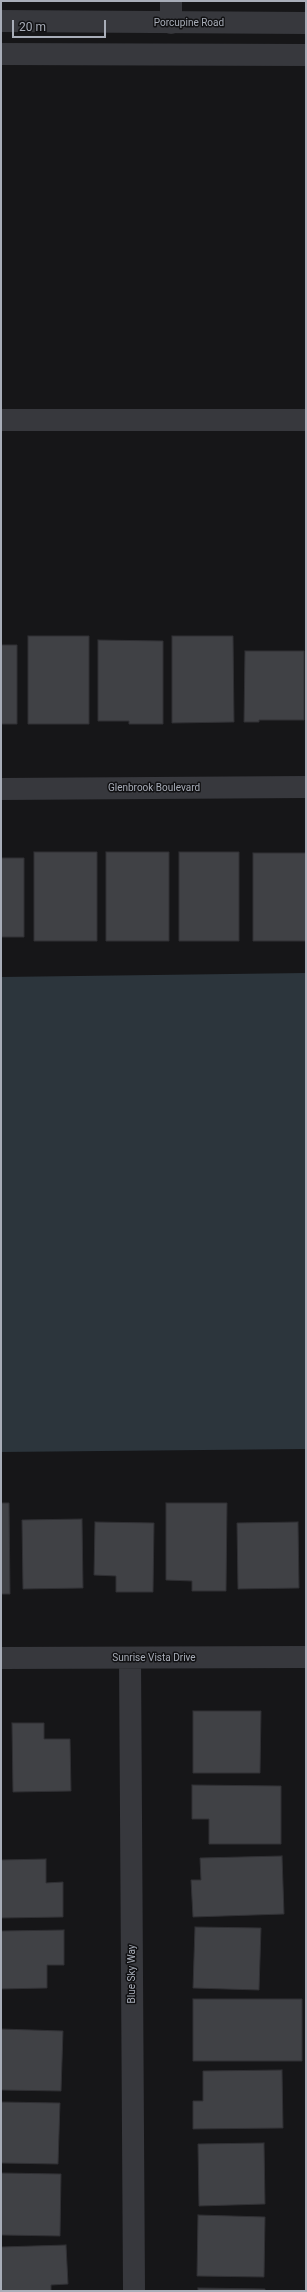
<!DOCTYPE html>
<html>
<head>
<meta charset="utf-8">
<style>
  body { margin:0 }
  #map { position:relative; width:307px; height:2292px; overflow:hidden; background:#161618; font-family:Roboto,sans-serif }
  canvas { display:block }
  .frame { position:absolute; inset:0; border:2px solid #a8adb8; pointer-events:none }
  .scale { position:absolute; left:12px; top:20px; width:94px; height:18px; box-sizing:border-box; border:2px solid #a8adb8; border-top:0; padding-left:5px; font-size:12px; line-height:14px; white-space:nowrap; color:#a8adb8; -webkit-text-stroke:3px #111113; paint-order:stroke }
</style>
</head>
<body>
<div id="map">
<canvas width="307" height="2292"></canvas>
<div class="frame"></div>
<div class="scale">20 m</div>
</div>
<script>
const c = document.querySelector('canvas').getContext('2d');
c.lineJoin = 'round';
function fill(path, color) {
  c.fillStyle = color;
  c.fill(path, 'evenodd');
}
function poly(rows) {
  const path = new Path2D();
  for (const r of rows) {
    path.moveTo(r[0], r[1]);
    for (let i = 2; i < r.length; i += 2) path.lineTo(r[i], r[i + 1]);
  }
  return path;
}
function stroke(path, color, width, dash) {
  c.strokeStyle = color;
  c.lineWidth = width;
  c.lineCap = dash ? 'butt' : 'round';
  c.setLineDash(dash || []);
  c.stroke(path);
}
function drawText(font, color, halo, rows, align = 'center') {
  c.font = font + ' Roboto,sans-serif';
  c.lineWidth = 3;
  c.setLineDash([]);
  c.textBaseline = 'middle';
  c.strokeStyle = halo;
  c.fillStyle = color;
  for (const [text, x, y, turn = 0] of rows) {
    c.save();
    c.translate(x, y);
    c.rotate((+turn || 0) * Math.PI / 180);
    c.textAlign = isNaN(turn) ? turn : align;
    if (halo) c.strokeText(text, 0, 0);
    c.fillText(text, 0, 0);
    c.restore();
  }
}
fill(poly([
  [306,973,306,1449,1,1452,1,977]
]), '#2c353c');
const building = poly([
  [28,636,89,636,89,724,28,724,28,636],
  [172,636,233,636,234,722,172,723,172,636],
  [98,640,163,641,163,724,129,724,129,721,98,721,98,640],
  [1,645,17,645,17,724,1,724,1,645],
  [245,651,304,651,304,720,259,720,259,722,244,722,245,651],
  [34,852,97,852,97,941,34,941,34,852],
  [106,852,169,852,169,941,106,941,106,852],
  [179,852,239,852,239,941,179,941,179,852],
  [253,853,306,853,306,941,253,941,253,853],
  [1,856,1,858,24,858,24,937,1,937,1,856],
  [1,1503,9,1503,10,1594,1,1594,1,1503],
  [166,1503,227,1503,226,1591,192,1591,192,1581,166,1580,166,1503],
  [82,1519,83,1588,23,1589,22,1520,82,1519],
  [95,1522,154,1523,153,1592,116,1592,116,1576,94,1575,95,1522],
  [298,1522,299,1588,238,1589,237,1523,298,1522],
  [193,1711,261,1711,260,1773,193,1773,193,1711],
  [12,1723,44,1723,44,1739,70,1739,71,1791,13,1792,12,1723],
  [192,1785,281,1786,281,1844,209,1844,209,1819,192,1819,192,1785],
  [282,1856,284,1914,193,1917,191,1880,201,1880,200,1858,282,1856],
  [46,1859,46,1883,63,1882,63,1917,1,1918,1,1860,46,1859],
  [195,1927,261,1928,259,1990,193,1988,195,1927],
  [64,1930,64,1965,47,1965,47,1988,1,1989,1,1931,64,1930],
  [193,1999,302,1999,302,2061,193,2061,193,1999],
  [1,2029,63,2031,61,2091,1,2090,1,2029],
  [282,2070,283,2128,193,2129,193,2101,203,2101,203,2071,282,2070],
  [1,2102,60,2103,58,2164,1,2163,1,2102],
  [264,2143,265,2204,199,2206,198,2144,264,2143],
  [1,2173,61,2174,60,2236,1,2235,1,2173],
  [198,2215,265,2217,264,2277,197,2276,198,2215],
  [66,2245,68,2284,51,2285,51,2291,1,2291,1,2247,66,2245],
  [198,2288,265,2289,265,2291,198,2291,198,2288]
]);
fill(building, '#404145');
stroke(building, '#303034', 1);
stroke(poly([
  [171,1,171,23],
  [1,21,306,23],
  [1,54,306,55],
  [1,420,306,420],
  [1,789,306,787],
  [1,1658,306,1657],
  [130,1658,134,2291]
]), '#37383d', 22);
drawText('10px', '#a8adb8', '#111113', [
  ["Porcupine Road",189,23],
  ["Glenbrook Boulevard",154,788],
  ["Sunrise Vista Drive",154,1658],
  ["Blue Sky Way",132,1974,-90]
]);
</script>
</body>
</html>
